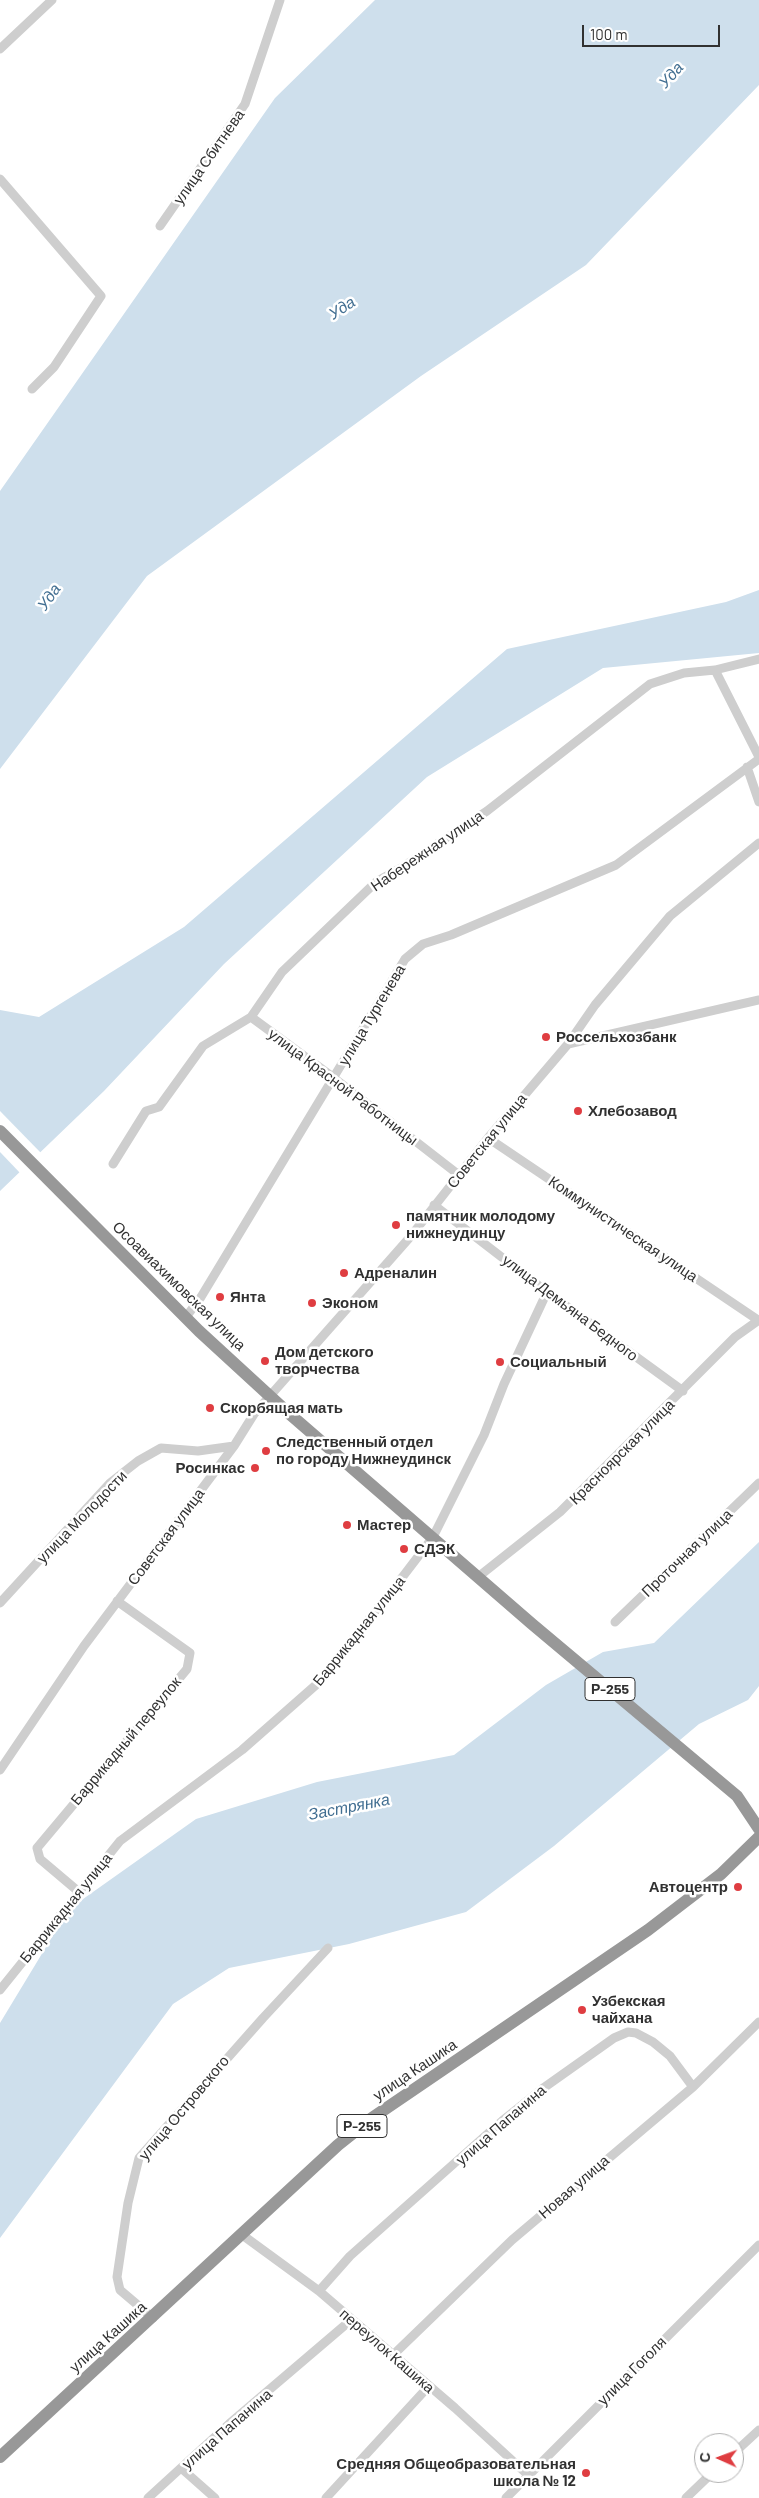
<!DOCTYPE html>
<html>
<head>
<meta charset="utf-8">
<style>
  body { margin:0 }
  #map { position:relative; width:759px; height:2498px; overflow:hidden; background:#fff; font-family:Barlow,sans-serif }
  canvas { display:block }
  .north { position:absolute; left:694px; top:2433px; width:50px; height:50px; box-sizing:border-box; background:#fff; border:1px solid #adadad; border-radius:50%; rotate:272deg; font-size:14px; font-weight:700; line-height:20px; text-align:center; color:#313131 }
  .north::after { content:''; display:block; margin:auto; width:18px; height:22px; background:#df3d41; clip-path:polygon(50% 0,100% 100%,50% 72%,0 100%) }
  .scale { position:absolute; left:582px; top:25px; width:138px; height:22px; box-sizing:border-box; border:2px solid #313131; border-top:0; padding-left:6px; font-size:15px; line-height:18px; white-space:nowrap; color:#313131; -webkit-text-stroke:4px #fff; paint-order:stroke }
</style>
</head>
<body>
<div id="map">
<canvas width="759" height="2498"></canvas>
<div class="north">С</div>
<div class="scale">100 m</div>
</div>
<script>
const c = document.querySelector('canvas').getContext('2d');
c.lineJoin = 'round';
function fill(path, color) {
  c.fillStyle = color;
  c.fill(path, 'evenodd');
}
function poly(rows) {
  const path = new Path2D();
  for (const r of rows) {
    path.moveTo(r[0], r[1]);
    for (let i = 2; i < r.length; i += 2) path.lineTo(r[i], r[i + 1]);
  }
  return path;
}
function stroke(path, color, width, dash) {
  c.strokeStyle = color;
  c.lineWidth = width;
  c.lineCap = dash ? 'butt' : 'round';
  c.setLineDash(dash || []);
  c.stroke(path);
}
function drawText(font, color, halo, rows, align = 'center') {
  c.font = font + ' Barlow,sans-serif';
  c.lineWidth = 5;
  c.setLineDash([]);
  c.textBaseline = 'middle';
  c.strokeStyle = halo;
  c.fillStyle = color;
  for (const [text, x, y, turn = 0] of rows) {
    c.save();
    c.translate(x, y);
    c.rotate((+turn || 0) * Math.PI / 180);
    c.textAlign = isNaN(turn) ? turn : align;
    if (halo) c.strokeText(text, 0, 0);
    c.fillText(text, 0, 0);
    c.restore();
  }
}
fill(poly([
  [375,0,759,0,759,85,586,265,421,376,147,576,0,769,0,491,275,98],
  [759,590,759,653,603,668,427,777,224,964,104,1091,0,1191,0,1010,39,1017,184,927,507,649,726,602],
  [759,1542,759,1686,748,1700,699,1724,554,1846,466,1912,349,1944,229,1968,173,2004,0,2238,0,2023,69,1909,196,1819,317,1782,454,1755,546,1685,603,1652,654,1643]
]), '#cedfec');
fill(poly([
  [0,1111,41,1153,21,1174,0,1152]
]), '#fff');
stroke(poly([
  [0,49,52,0],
  [0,179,101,296,54,367,32,389],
  [160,226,245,104,280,0],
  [715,670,759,757],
  [747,767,759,802],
  [251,1017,334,1078,459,1175],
  [568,1044,759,1000],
  [488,1138,758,1320],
  [113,1164,146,1111,159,1107,203,1046,251,1017,282,972,376,882,401,868,487,811,650,684,684,673,715,670,759,659],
  [434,1205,547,1292,683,1391],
  [186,1317,201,1297,405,959,423,944,451,935,616,865,759,759],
  [478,1577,560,1512,735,1337,759,1320],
  [0,1603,110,1483,138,1461,161,1448,198,1451,234,1446],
  [615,1622,759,1483],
  [0,1770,84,1646,234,1446,254,1414,411,1236,488,1138,568,1044,595,1005,670,916,759,843],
  [79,1892,40,1859,37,1848,187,1669,190,1653,117,1601],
  [0,1990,120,1841,242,1750,317,1684,404,1575,433,1537,484,1435,504,1384,547,1292],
  [241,2234,319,2291,455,2408,528,2475],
  [319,2291,350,2256,502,2121,542,2089,614,2038,628,2032,636,2033,653,2042,670,2056,693,2087],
  [153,2318,120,2290,117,2277,128,2203,139,2158,263,2018,328,1948],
  [392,2356,512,2240,693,2087,759,2022],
  [734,2453,759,2430],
  [181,2468,215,2498],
  [148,2498,229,2424,351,2320],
  [326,2498,428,2387],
  [506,2498,759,2245],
  [686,2498,712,2473]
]), '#cecece', 9);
stroke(poly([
  [0,1131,199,1331,285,1410,532,1624,737,1796,759,1829],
  [0,2457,338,2145,372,2118,648,1930,721,1874,759,1837]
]), '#989898', 12);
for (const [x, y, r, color] of [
  [546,1037,5,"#df3d41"],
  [578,1111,5,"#df3d41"],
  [396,1225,5,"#df3d41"],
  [344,1273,5,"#df3d41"],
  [220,1297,5,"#df3d41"],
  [312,1303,5,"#df3d41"],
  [265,1361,5,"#df3d41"],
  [500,1362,5,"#df3d41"],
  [210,1408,5,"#df3d41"],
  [266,1451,5,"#df3d41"],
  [255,1468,5,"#df3d41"],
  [347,1525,5,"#df3d41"],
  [404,1549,5,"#df3d41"],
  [738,1887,5,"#df3d41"],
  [582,2010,5,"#df3d41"],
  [586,2473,5,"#df3d41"]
]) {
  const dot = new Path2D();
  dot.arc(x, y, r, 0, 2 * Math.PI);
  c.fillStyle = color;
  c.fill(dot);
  stroke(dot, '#fff', 2);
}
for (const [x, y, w] of [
  [610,1689,50],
  [362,2126,50]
]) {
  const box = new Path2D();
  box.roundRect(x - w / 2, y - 11.5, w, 23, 4);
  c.fillStyle = '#fff';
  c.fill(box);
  stroke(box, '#313131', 1);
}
drawText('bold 14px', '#313131', null, [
  ["Р-255",610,1689],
  ["Р-255",362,2126]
]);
drawText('15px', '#313131', '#fff', [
  ["улица Сбитнева",209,157,-55],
  ["Набережная улица",427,851,-34],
  ["улица Тургенева",372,1015,-59],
  ["улица Красной Работницы",343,1087,37],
  ["Советская улица",487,1141,-51],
  ["Коммунистическая улица",623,1229,34],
  ["Осоавиахимовская улица",179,1286,44],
  ["улица Демьяна Бедного",570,1308,37],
  ["Красноярская улица",622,1452,-45],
  ["улица Молодости",82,1517,-46],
  ["Советская улица",166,1537,-53],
  ["Проточная улица",687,1553,-44],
  ["Баррикадная улица",359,1631,-51],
  ["Баррикадный переулок",126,1741,-50],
  ["Баррикадная улица",66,1908,-51],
  ["улица Кашика",415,2070,-34],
  ["улица Островского",184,2108,-50],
  ["улица Папанина",501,2125,-41],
  ["Новая улица",574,2187,-41],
  ["улица Кашика",108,2337,-42],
  ["переулок Кашика",387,2351,41],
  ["улица Гоголя",632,2371,-45],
  ["улица Папанина",227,2429,-41]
]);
drawText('bold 15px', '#313131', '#fff', [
  ["Россельхозбанк",556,1037],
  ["Хлебозавод",588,1111],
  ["памятник молодому",406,1216],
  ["нижнеудинцу",406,1233],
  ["Адреналин",354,1273],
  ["Янта",230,1297],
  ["Эконом",322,1303],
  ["Дом детского",275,1352],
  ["творчества",275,1369],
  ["Социальный",510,1362],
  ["Скорбящая мать",220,1408],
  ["Следственный отдел",276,1442],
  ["по городу Нижнеудинск",276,1459],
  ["Росинкас",245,1468,"right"],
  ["Мастер",357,1525],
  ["СДЭК",414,1549],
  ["Автоцентр",728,1887,"right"],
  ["Узбекская",592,2001],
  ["чайхана",592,2018],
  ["Средняя Общеобразовательная",576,2464,"right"],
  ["школа № 12",576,2481,"right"]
], 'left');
drawText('italic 16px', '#416e91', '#fff', [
  ["Уда",671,75,-48],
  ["Уда",342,308,-33],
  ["Уда",49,597,-55],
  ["Застрянка",349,1807,-11]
]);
</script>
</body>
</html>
